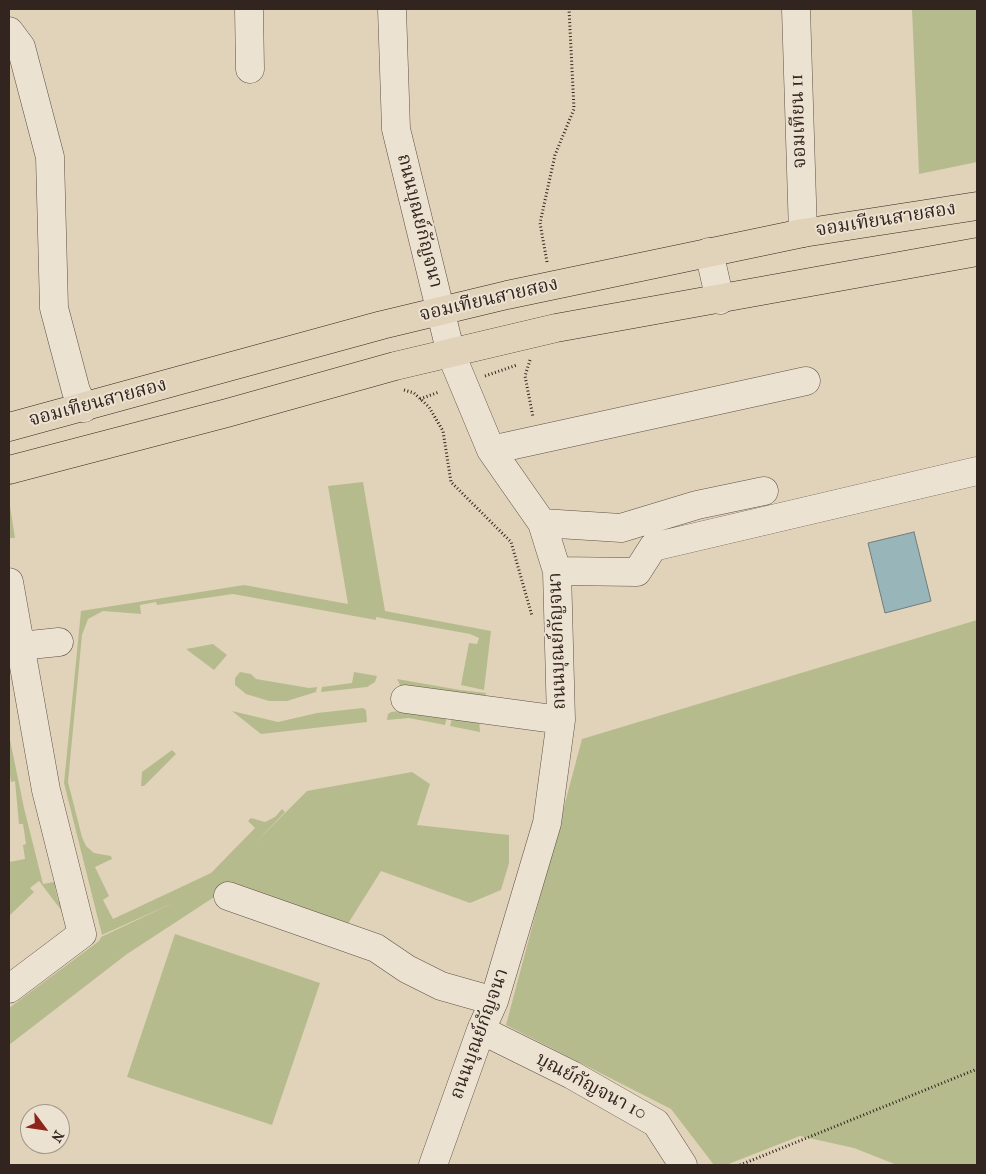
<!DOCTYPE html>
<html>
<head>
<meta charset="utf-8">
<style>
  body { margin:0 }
  #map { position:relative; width:986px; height:1174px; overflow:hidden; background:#e1d3b9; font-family:"IM FELL French Canon",serif }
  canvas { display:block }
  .frame { position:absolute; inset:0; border:10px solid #32241e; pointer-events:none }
  .north { position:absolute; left:20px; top:1104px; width:50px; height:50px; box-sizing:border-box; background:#ece2d2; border:1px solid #a2968a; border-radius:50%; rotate:121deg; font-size:14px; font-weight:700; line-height:20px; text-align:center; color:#32241e }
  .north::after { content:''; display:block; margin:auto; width:18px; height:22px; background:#8f2418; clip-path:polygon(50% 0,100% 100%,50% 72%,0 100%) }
</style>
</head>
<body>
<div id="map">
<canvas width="986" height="1174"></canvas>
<div class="frame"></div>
<div class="north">N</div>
</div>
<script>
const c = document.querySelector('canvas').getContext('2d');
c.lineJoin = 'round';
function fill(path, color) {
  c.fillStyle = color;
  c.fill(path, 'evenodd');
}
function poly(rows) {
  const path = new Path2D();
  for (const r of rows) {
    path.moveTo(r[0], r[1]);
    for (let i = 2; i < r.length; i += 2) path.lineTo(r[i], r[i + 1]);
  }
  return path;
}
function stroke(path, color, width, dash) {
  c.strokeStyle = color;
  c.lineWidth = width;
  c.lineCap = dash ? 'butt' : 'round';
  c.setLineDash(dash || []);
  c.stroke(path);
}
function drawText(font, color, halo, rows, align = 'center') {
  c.font = font + ' "IM FELL French Canon","Noto Serif Thai",serif';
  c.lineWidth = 4;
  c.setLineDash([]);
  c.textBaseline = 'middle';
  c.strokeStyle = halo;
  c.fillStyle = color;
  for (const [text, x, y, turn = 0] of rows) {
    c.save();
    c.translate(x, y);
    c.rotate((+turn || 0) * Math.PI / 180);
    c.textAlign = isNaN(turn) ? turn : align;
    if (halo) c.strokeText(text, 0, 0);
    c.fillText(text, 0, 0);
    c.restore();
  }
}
fill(poly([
  [912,9,977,9,977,162,919,174],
  [363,482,385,611,491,631,484,690,461,685,469,643,477,644,479,638,470,634,376,617,376,620,233,594,157,605,156,602,140,605,141,614,103,611,88,619,82,635,68,782,82,837,86,846,94,853,111,856,112,859,95,867,109,896,103,900,113,919,211,873,255,828,248,821,251,818,265,822,275,817,282,809,285,812,255,843,307,791,412,772,430,784,417,825,509,835,509,863,501,890,470,903,381,871,344,930,225,890,127,954,9,1045,9,1008,99,941,101,937,175,902,102,935,64,783,81,611,244,585,348,604,328,486],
  [10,506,15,538,9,538,9,507],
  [977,620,977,1165,897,1165,854,1148,800,1136,726,1165,714,1165,671,1109,506,1025,582,739],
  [213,644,227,655,214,670,186,649],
  [240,672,251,674,256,679,309,688,317,687,316,692,287,701,269,701,246,694,235,685,235,678],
  [354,672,377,676,375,682,367,687,321,692,322,687,352,683],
  [397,679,460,690,486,693,485,696,471,696,428,688,409,689,401,687],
  [363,708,366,710,367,722,261,734,232,711,278,722,317,713],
  [423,708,447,717,445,725,409,718,387,720,388,714,391,712],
  [452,718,479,720,480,732,450,726],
  [9,735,24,808,43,884,59,881,59,878,62,881,63,885,55,887,58,901,66,900,75,928,73,934,9,982,9,972,14,968,17,971,45,945,47,948,74,927,39,881,30,888,34,892,9,916,9,862,25,859,23,845,26,844,23,824,19,824,15,781,11,782,9,769],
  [172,750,176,754,144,786,141,786,142,772],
  [175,934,320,983,272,1125,127,1077]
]), '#b6bb8d');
const water = poly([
  [914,532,931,601,885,613,868,543,914,532]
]);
fill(water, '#98b6b9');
stroke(water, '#6f7c7b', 1);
const minor = poly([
  [249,9,250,69],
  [392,9,396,129,451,354,491,450,542,523,557,571,561,720,547,823,494,1001,481,1030,433,1165],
  [796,9,803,233],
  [9,31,21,47,50,157,54,308,76,391,84,408],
  [709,252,720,300],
  [491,450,806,381],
  [542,523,621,528,697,505,764,491],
  [557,571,637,572,653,547,977,471],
  [9,582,46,790,82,934,9,989],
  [20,646,59,642],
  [405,699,561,720],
  [228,896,376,948,407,969,441,986,494,1001],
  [481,1030,572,1075,656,1123,683,1165]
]);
const major = poly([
  [9,427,382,325,507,295,803,233,977,206],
  [9,470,227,413,395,366,556,328,977,252]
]);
stroke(minor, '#5e5045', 29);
stroke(major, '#32241e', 29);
stroke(poly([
  [547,262,540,223,555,155,574,109,569,9],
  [530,360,525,376,533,417],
  [485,376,517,365],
  [404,390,414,393,429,407,443,431,451,482,511,542,532,616],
  [420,399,439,392],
  [740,1165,977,1069]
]), '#32241e', 3, [1, 2.5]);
stroke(minor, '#ece2d2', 28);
stroke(major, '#e1d3b9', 28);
drawText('19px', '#32241e', '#ece2d2', [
  ["จอมเทียน 11",799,121,-92],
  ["จอมเทียนสายสอง",886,220,-9],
  ["ถนนบุณย์กัญจนา",419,221,76],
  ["จอมเทียนสายสอง",489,300,-13],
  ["จอมเทียนสายสอง",98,403,-15],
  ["ถนนบุณย์กัญจนา",558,641,-92],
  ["ถนนบุณย์กัญจนา",480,1034,-70],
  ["บุณย์กัญจนา 10",591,1087,28]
]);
</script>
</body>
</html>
